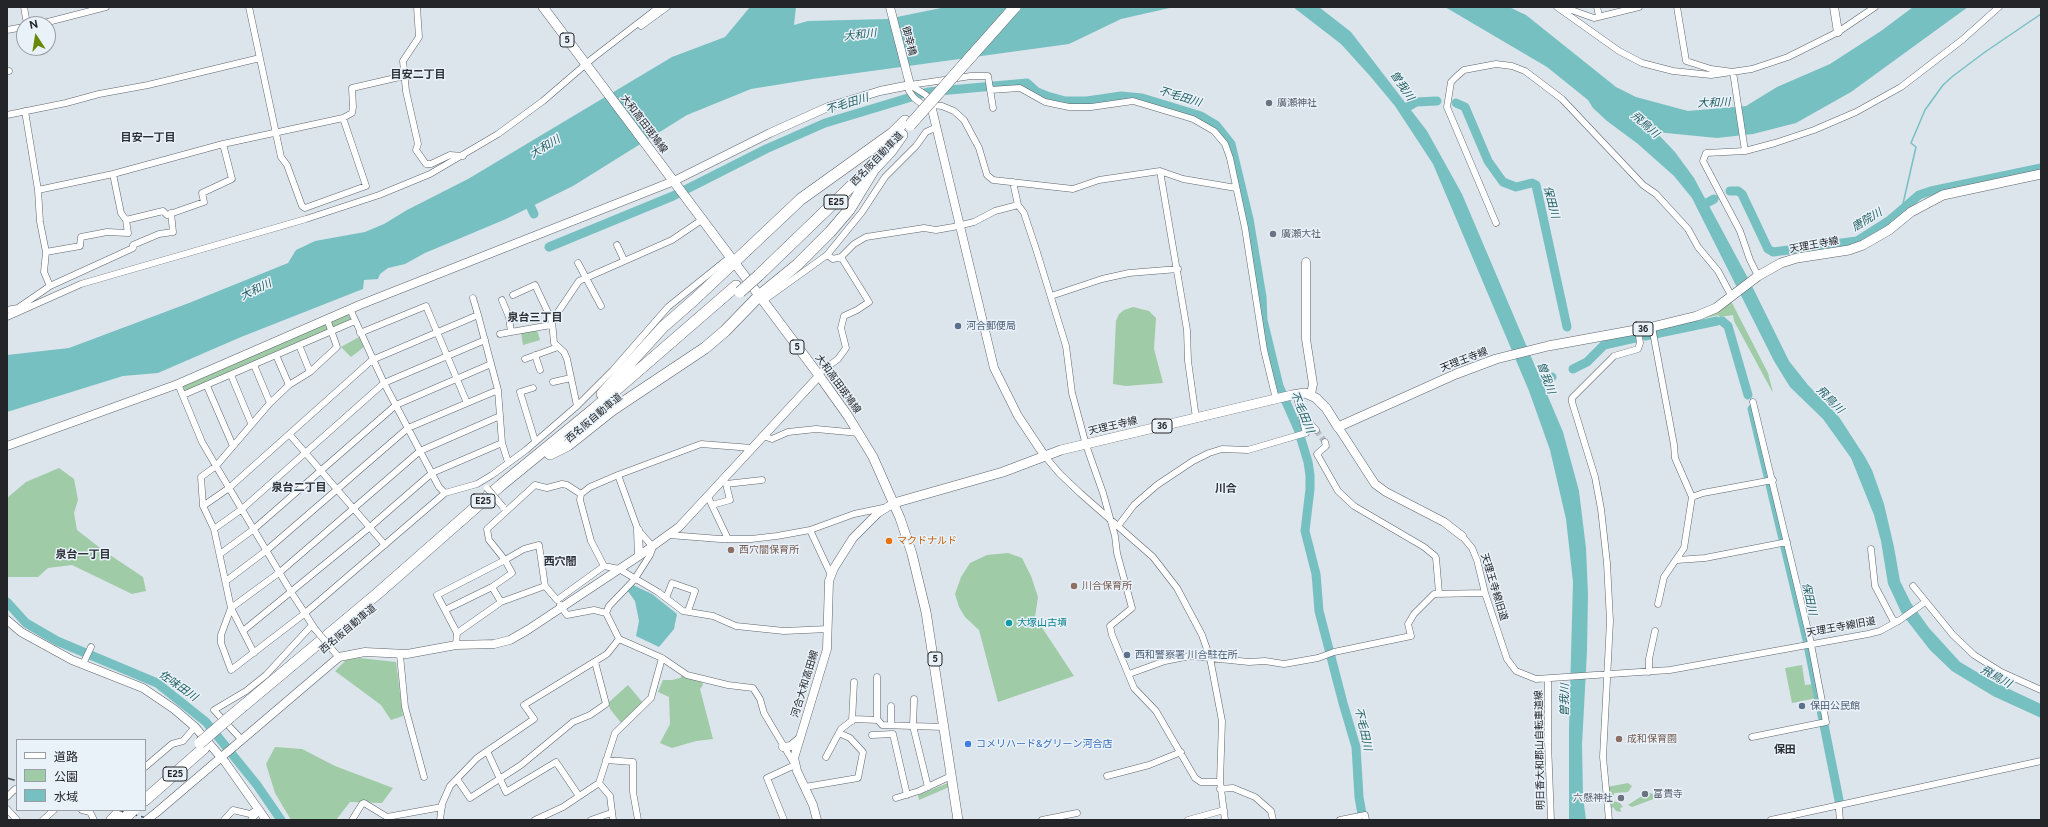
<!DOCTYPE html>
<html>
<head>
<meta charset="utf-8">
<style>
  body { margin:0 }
  #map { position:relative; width:2048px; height:827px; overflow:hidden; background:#dce4ec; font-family:Figtree,"Noto Sans JP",sans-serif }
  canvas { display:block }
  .frame { position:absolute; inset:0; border:8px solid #232528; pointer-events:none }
  .legend { position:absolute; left:16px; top:739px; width:130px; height:72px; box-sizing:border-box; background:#e9f1f9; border:1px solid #9a9fa5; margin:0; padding:5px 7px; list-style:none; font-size:12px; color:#232528 }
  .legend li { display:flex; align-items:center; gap:8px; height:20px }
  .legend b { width:20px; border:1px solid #9a9fa5 }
  .north { position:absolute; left:16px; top:16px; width:40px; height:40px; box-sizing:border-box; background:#e9f1f9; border:1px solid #9a9fa5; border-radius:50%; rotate:348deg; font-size:11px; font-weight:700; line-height:16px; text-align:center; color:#232528 }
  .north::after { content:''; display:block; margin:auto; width:14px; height:18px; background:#688805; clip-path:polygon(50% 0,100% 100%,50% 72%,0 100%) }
</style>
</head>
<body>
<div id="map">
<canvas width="2048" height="827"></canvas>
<div class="frame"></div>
<ul class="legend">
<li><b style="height:5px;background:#fff"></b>道路</li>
<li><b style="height:11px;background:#9fcba7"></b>公園</li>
<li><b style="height:11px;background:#77c0c2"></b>水域</li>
</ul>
<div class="north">N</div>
</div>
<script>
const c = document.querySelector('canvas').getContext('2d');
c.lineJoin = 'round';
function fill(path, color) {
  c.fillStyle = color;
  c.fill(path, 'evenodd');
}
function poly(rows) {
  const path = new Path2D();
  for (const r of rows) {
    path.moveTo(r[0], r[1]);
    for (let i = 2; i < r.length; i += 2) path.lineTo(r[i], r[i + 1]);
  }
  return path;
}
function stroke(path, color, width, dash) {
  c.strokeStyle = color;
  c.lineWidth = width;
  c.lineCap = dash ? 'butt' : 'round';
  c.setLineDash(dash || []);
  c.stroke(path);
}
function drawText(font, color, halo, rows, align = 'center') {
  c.font = font + ' Figtree,"Noto Sans JP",sans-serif';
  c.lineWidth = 3;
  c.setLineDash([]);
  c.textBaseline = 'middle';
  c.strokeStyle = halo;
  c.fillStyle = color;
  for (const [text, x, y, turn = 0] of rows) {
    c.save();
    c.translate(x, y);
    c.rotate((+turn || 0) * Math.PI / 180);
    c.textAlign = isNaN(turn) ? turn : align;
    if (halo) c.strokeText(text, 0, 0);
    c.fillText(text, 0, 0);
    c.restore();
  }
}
fill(poly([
  [1731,301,1768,373,1773,393,1734,321,1733,315,1720,317,1718,315,1686,323],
  [1133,307,1149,311,1156,318,1154,349,1163,383,1126,386,1113,384,1116,321,1119,314,1124,310],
  [347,313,351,319,333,327,331,322],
  [324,323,327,324,329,329,185,393,183,386],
  [537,330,540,340,523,345,521,333],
  [359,337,364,347,351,357,341,347],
  [59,468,74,479,78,500,74,513,77,530,104,551,143,577,146,591,132,594,72,565,48,568,38,577,7,577,7,498,26,482],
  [1008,553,1022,558,1031,576,1038,597,1035,617,1074,676,998,702,979,630,965,617,959,607,955,594,961,577,970,563,987,555],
  [359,658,396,662,403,716,391,720,381,705,335,671,346,660],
  [1802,665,1805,685,1814,684,1817,698,1792,703,1785,668],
  [683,674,701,679,703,685,700,689,713,739,696,741,672,748,660,743,670,724,669,697,658,692,663,680,672,680,680,678],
  [628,685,643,703,622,724,610,709,608,703],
  [275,747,302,749,335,766,393,788,382,803,350,802,336,820,291,820,275,793,266,764],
  [948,783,949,787,919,800,918,795],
  [1628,783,1632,786,1628,792,1614,793,1614,797,1612,798,1613,801,1620,803,1623,807,1620,808,1621,812,1616,811,1613,807,1610,809,1607,787],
  [1648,792,1659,797,1632,807,1628,805]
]), '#9fcba7');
fill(poly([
  [750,7,796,7,794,25,808,21,887,19,946,7,1174,7,1121,19,1069,44,813,79,751,89,687,115,573,186,506,219,425,253,405,264,388,268,380,274,378,279,364,280,363,289,241,337,158,373,123,376,7,412,7,355,69,348,189,303,288,263,296,250,315,241,365,232,384,224,407,210,468,179,672,57,725,37],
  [1293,7,1319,7,1351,32,1427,131,1462,194,1563,432,1579,491,1586,548,1588,595,1587,651,1582,745,1583,796,1586,820,1569,820,1569,729,1573,582,1566,519,1550,450,1529,391,1433,164,1395,106,1370,76,1341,44],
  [1445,7,1509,7,1526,15,1616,87,1636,97,1688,111,1746,106,1777,87,1830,64,1881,31,1913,7,1968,7,1851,92,1796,123,1753,134,1717,138,1656,132,1675,152,1694,178,1750,282,1789,361,1808,385,1839,417,1865,457,1872,470,1884,504,1894,547,1900,581,1911,603,1929,628,1960,662,1992,681,2041,704,2041,718,1993,696,1952,671,1930,650,1902,614,1888,584,1881,541,1874,515,1851,458,1823,419,1790,387,1774,361,1698,210,1692,198,1674,176,1638,144,1607,121,1593,108,1588,100,1547,67],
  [633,585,652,594,677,614,674,629,659,647,636,636,639,621,635,601,627,590]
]), '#77c0c2');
stroke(poly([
  [1902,208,1916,147,1911,143,1925,110,1943,85,1953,76,1985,52,2041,14]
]), '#77c0c2', 1.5);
stroke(poly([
  [1456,103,1465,107,1488,161,1503,182,1516,187,1532,183,1536,185,1567,327],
  [1404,109,1416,102,1437,101],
  [1730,191,1738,191,1742,194,1768,249,1773,252,1857,241,1890,220,1919,195,1931,191,2041,168],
  [526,197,534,214],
  [1703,205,1714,199],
  [549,247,673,196,766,149,825,123,928,92,1027,83,1037,92,1047,96,1065,101,1087,101,1121,96,1142,98,1201,116,1216,125,1231,144,1249,219,1262,297,1263,320,1279,386,1298,429,1308,462,1310,475,1310,489,1305,531,1316,574,1319,611,1343,703,1356,747,1359,797,1363,820],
  [1722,321,1728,326,1748,395],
  [1645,336,1717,321],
  [1573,369,1587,362,1604,345,1635,338],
  [1535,385,1552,377],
  [1752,409,1807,640,1839,800],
  [7,602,26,623,57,641,157,683,206,722,257,785,281,820]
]), '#77c0c2', 9);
stroke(poly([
  [1316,430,1325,442]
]), '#b7bec5', 6, [6, 3]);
const street = poly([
  [24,7,27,24],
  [249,7,281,157,287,165,302,206,305,208,366,186,343,118],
  [417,7,419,37,403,61,406,91,418,144,416,150,426,164,431,164,450,155,463,156],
  [1557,7,1619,51,1642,63,1673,71,1711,75,1752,69,1788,57,1838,32,1875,7],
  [1563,7,1594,18,1639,7],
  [1597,7,1599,16],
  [1677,7,1686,61,1711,69,1733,72,1745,151],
  [40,24,106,7],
  [641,26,667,7],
  [7,30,24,27],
  [7,71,9,71],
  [910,85,909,91,914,98,922,104,942,106,954,111,964,120,979,148,987,175,993,180,1073,189,1099,180,1160,171,1183,179,1236,188],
  [910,85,971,76,988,76,993,108],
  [910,85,926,95,931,104],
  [990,90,1020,88,1045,102,1069,107,1091,107,1133,101,1193,119,1214,131,1225,144,1230,158,1245,228,1264,350,1276,399],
  [7,115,66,103,99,94,148,85,260,58],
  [1160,171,1187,330,1188,361,1196,418],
  [1013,182,1018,205,1024,213,1036,249,1066,346,1072,393,1086,445,1103,493,1115,536,1117,553,1132,608,1110,626,1112,635,1134,688,1156,711,1195,778,1201,782,1220,782],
  [38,190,113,174,223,144,343,118,352,113,353,107,352,88,404,76],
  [126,220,163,211,167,215,204,202,202,193,232,179,223,144],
  [1496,223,1447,107,1451,82,1457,76,1464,70,1496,64,1512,66,1525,71,1562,99,1643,185,1656,194,1688,229,1698,247,1718,271,1732,297],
  [617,245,624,260],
  [46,252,80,246,81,237,107,232,128,233,126,220,121,213,113,174],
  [827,255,862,212,885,177,916,146,926,132,937,127],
  [578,263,601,306],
  [1758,276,1750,260,1740,231,1703,161,1706,153,1745,151,1775,143,1814,130,1856,112,1901,87,1962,40,1999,7],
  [50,286,120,254,133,248,133,245,159,234,173,232,171,213],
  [513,295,535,285,552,321,554,343,564,352,567,359,577,406],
  [1051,296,1102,279,1129,273,1178,269],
  [473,298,478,315],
  [502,300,509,317,511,332,551,325],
  [763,301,827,255,833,259,841,257,854,244,866,237,924,228,936,230,953,227,974,222,995,211,1018,205],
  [350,309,384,383,439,487,445,493],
  [7,310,18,308,50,286,44,272,46,252,40,222,38,190,25,111],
  [7,317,81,284,306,219,379,195,430,174,498,134,543,101,593,58,659,7],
  [327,319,337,347,310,372,289,385,270,403,216,466,201,477,203,506,214,529,231,608,221,635,221,643,231,670,304,614,445,493,477,484,492,475,526,450,577,406,613,370,668,307,730,257],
  [552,321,579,281,672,240,703,219],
  [1652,327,1674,445,1675,458,1692,497,1684,548,1664,577,1658,604],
  [360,333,426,306,467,403],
  [500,334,511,332],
  [299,345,310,372],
  [276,355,289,385],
  [535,355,540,370],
  [525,359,558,347],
  [254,365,270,403],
  [818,374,838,359,846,348,841,328,844,316,857,310,869,302,841,257],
  [231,375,251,423],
  [553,382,571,378],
  [178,384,202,442,216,466,291,592,315,629],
  [207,386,233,446],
  [533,388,520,392,535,441],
  [183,395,355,321],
  [1302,417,1308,421,1316,430],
  [290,435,385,545],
  [763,436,772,439,788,432,816,429,859,433],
  [1325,442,1326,446,1317,454,1338,491,1354,506,1424,547,1435,556,1436,558,1439,593],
  [1044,455,1059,473,1080,493,1153,557,1177,588,1202,635,1210,658,1222,721,1220,782,1225,820],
  [708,497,728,539],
  [1692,497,1703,493,1773,480],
  [712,505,730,500,726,484,762,480],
  [203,506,229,488,372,360,478,315,498,390,502,443,508,462],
  [1118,526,1134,505,1157,485,1193,461,1209,453,1222,449,1248,450,1306,433,1296,394],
  [214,529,242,509,384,383,485,340],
  [810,530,831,575],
  [669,535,720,539,751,539,777,536,810,530,854,514,883,508],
  [1462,536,1472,548,1477,560,1485,593,1507,659,1516,671,1536,679,1670,670,1868,634,1880,631,1900,620,1925,602],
  [1871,549,1875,586,1893,620,1898,621],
  [220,554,254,529,396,405,491,364],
  [1677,560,1705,558,1787,542],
  [604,566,591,541,580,500,581,494,590,487,618,475,701,444,752,448],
  [226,581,267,550,408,428,498,390],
  [545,586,539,545,524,549,505,560,489,540,487,529,535,485,547,488,562,484,567,485,581,494],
  [1913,586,1953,635,1974,655,2001,672,2041,690],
  [492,587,501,602],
  [666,598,672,583,695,591,688,611],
  [560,605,567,615,594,610,606,613,619,639,662,658,687,675,728,685,753,688,760,699,764,713,795,765,767,778,784,820],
  [445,610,492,587,512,573,505,560,437,595,457,633,456,645],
  [606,613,609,606,634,580,650,555,653,547,638,530,618,475],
  [243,631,370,527,432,473,502,443],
  [457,633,501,602,545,586,557,600,604,566,619,569,658,592,683,611,713,616,736,626,784,631,828,629],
  [254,653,231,608,280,572,420,451,500,416],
  [400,655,405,707,424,777],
  [83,664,91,647],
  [1649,672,1649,659,1655,631],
  [1129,674,1165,661,1190,656,1249,662,1265,661,1284,664,1318,658,1334,652,1411,636,1408,624,1414,614,1434,594,1485,593],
  [877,677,877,720],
  [1548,679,1548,743,1551,820],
  [914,699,913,726,928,787],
  [852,721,854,682],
  [891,725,891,706],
  [872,735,893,734,907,795],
  [1752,737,1826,722,1810,639,1753,402],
  [241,739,214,710,246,691,266,675,312,625],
  [487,751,506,792,556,762,579,796],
  [826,757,841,729,854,719,878,720,882,725,944,727],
  [606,760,633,762,633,792,638,820],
  [145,767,172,744,183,741,195,727],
  [1107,776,1149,765,1181,752],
  [457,779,470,798,521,765,573,722,590,715,606,704,595,662],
  [599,783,610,796,613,820],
  [805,787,858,778,863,752,850,738,839,733],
  [1220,789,1233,788,1255,797,1271,811,1273,820],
  [7,797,15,789,17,790],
  [896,798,919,791,951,776],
  [7,809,17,820],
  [82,810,90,812,94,820],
  [43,820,54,810],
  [224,820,233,810,250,814,258,809],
  [251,820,258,812],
  [352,820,362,804,364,803,387,817,442,807],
  [440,820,442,804,450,786,477,758,534,719,524,705,607,654,619,639],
  [535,820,563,807,599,783,615,733,651,698,662,658],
  [591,820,611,813],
  [1042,820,1077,813],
  [1188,820,1224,810],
  [1340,820,1365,815,1366,820],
  [1609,820,1603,757,1610,621,1607,563,1601,509,1595,477,1572,402,1572,398,1614,356,1638,349,1640,343,1638,330],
  [1771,820,2041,761],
  [1840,820,1839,810,1840,805]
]);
const secondary = poly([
  [1834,7,1838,32],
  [931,105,994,368,1018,416,1044,455],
  [1306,262,1306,339,1313,384,1311,394],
  [1338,427,1375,484,1386,492,1444,522,1462,536],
  [7,446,178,384,362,304,674,181,770,133,828,107,880,91,910,85,890,7],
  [638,530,639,556],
  [7,620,21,632,72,660,143,688,174,709,195,727,225,762,266,820],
  [783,747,791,746,799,739],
  [157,812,339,657,365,652,407,654,456,645,494,644,510,640,529,629,639,556,679,527,819,376],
  [817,820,813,805,797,771,794,758,827,649,829,581,834,568,853,538,878,513,894,503]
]);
const primary = poly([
  [543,7,818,374,848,416,873,457,900,518,912,554,926,612,958,820],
  [894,503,1003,472,1061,450,1292,395,1305,393,1316,398,1326,408,1338,427,1456,374,1496,359,1548,346,1652,327,1697,316,1716,308,1758,276,1781,263,1797,258,1849,250,1863,245,1889,230,1911,212,1943,195,2041,174]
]);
const highway = poly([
  [889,137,905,121],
  [759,275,870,168],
  [602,394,663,327,695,299,801,199,893,133],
  [550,454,568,445,612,410,705,348,725,331,759,296,797,265,830,232,849,210,874,169,890,152,902,135],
  [230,717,377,594,501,485,594,409,736,286],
  [145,800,204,748],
  [112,820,119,813]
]);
stroke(street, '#5f656c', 7);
stroke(secondary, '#5f656c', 9);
stroke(primary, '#5f656c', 10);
stroke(highway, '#5f656c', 12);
stroke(street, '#fff', 6);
stroke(secondary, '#fff', 8);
stroke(primary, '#fff', 9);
stroke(highway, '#fff', 11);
stroke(poly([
  [7,778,17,781],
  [118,810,153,820]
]), '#4a4e52', 1.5, [8, 4]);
const streetBridge = poly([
  [487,488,503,507],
  [315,629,336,654]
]);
const secondaryBridge = poly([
  [147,820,157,812]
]);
const highwayBridge = poly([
  [910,125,1015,7],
  [740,292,759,275],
  [200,743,230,717],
  [126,817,133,810]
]);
stroke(streetBridge, '#5f656c', 7, []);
stroke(secondaryBridge, '#5f656c', 9, []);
stroke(highwayBridge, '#5f656c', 12, []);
stroke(streetBridge, '#fff', 6);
stroke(secondaryBridge, '#fff', 8);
stroke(highwayBridge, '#fff', 11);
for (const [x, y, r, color] of [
  [1269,103,4,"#6b7280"],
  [1273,234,4,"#6b7280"],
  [958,326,4,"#5c6f8a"],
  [889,541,4,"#e8710a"],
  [731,550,4,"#8d6e63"],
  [1074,586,4,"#8d6e63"],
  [1009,623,4,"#0f9aa8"],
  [1127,655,4,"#5c6f8a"],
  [1802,706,4,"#5c6f8a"],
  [1619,739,4,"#8d6e63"],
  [968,744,4,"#3f7fe0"],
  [1645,794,4,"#6b7280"],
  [1621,798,4,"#6b7280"]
]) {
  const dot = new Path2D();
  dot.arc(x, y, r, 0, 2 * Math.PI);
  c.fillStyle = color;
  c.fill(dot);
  stroke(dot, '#e9f1f9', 1.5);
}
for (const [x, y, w] of [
  [567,40,14],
  [836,202,24],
  [1643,329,20],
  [797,347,14],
  [1162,426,20],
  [483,501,24],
  [935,659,14],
  [175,774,24]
]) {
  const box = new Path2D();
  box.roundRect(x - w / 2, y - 7, w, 14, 3);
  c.fillStyle = '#e9f1f9';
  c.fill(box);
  stroke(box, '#232528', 1);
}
drawText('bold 9px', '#232528', null, [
  ["5",567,40],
  ["E25",836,202],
  ["36",1643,329],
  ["5",797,347],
  ["36",1162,426],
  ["E25",483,501],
  ["5",935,659],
  ["E25",175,774]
]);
drawText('10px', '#232528', '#e9f1f9', [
  ["御幸橋",909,41,76],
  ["大和高田斑鳩線",644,124,53],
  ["西名阪自動車道",877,159,-46],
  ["天理王寺線",1814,245,-10],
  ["天理王寺線",1464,360,-21],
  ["大和高田斑鳩線",838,384,54],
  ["西名阪自動車道",594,418,-40],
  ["天理王寺線",1113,426,-13],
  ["天理王寺線旧道",1494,587,73],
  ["天理王寺線旧道",1841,627,-10],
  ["西名阪自動車道",348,629,-40],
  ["河合大和高田線",805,684,-73],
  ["明日香大和郡山自転車道線",1540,750,-91]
]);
drawText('10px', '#5b616d', '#e9f1f9', [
  ["廣瀬神社",1277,103],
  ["廣瀬大社",1281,234],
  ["富貴寺",1653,794],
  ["六懸神社",1613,798,"right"]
], 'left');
drawText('10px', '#4e5e75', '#e9f1f9', [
  ["河合郵便局",966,326],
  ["西和警察署 川合駐在所",1135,655],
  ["保田公民館",1810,706]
], 'left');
drawText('10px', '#c56008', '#e9f1f9', [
  ["マクドナルド",897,541]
], 'left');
drawText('10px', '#785e54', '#e9f1f9', [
  ["西穴闇保育所",739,550],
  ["川合保育所",1082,586],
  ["成和保育園",1627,739]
], 'left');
drawText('10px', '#0d838f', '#e9f1f9', [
  ["大塚山古墳",1017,623]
], 'left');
drawText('10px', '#366cbe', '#e9f1f9', [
  ["コメリハード&グリーン河合店",976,744]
], 'left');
drawText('italic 11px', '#1f5d5e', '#e9f1f9', [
  ["大和川",860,35,-6],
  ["曽我川",1402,86,56],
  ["不毛田川",1180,97,17],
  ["大和川",1714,103,-2],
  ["不毛田川",847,104,-17],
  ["飛鳥川",1645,125,41],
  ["大和川",545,147,-31],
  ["保田川",1551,202,75],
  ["唐院川",1867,220,-31],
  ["大和川",256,290,-26],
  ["曽我川",1546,378,70],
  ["飛鳥川",1830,400,45],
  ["不毛田川",1302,412,67],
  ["保田川",1809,599,77],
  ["飛鳥川",1996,677,29],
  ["佐味田川",178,686,35],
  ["曽我川",1565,700,-89],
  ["不毛田川",1363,729,77]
]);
drawText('bold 11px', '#2c3138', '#e9f1f9', [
  ["目安二丁目",418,75],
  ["目安一丁目",148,138],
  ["泉台三丁目",535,318],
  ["泉台二丁目",299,488],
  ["川合",1226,489],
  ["泉台一丁目",83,555],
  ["西穴闇",560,562],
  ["保田",1785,750]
]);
</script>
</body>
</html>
